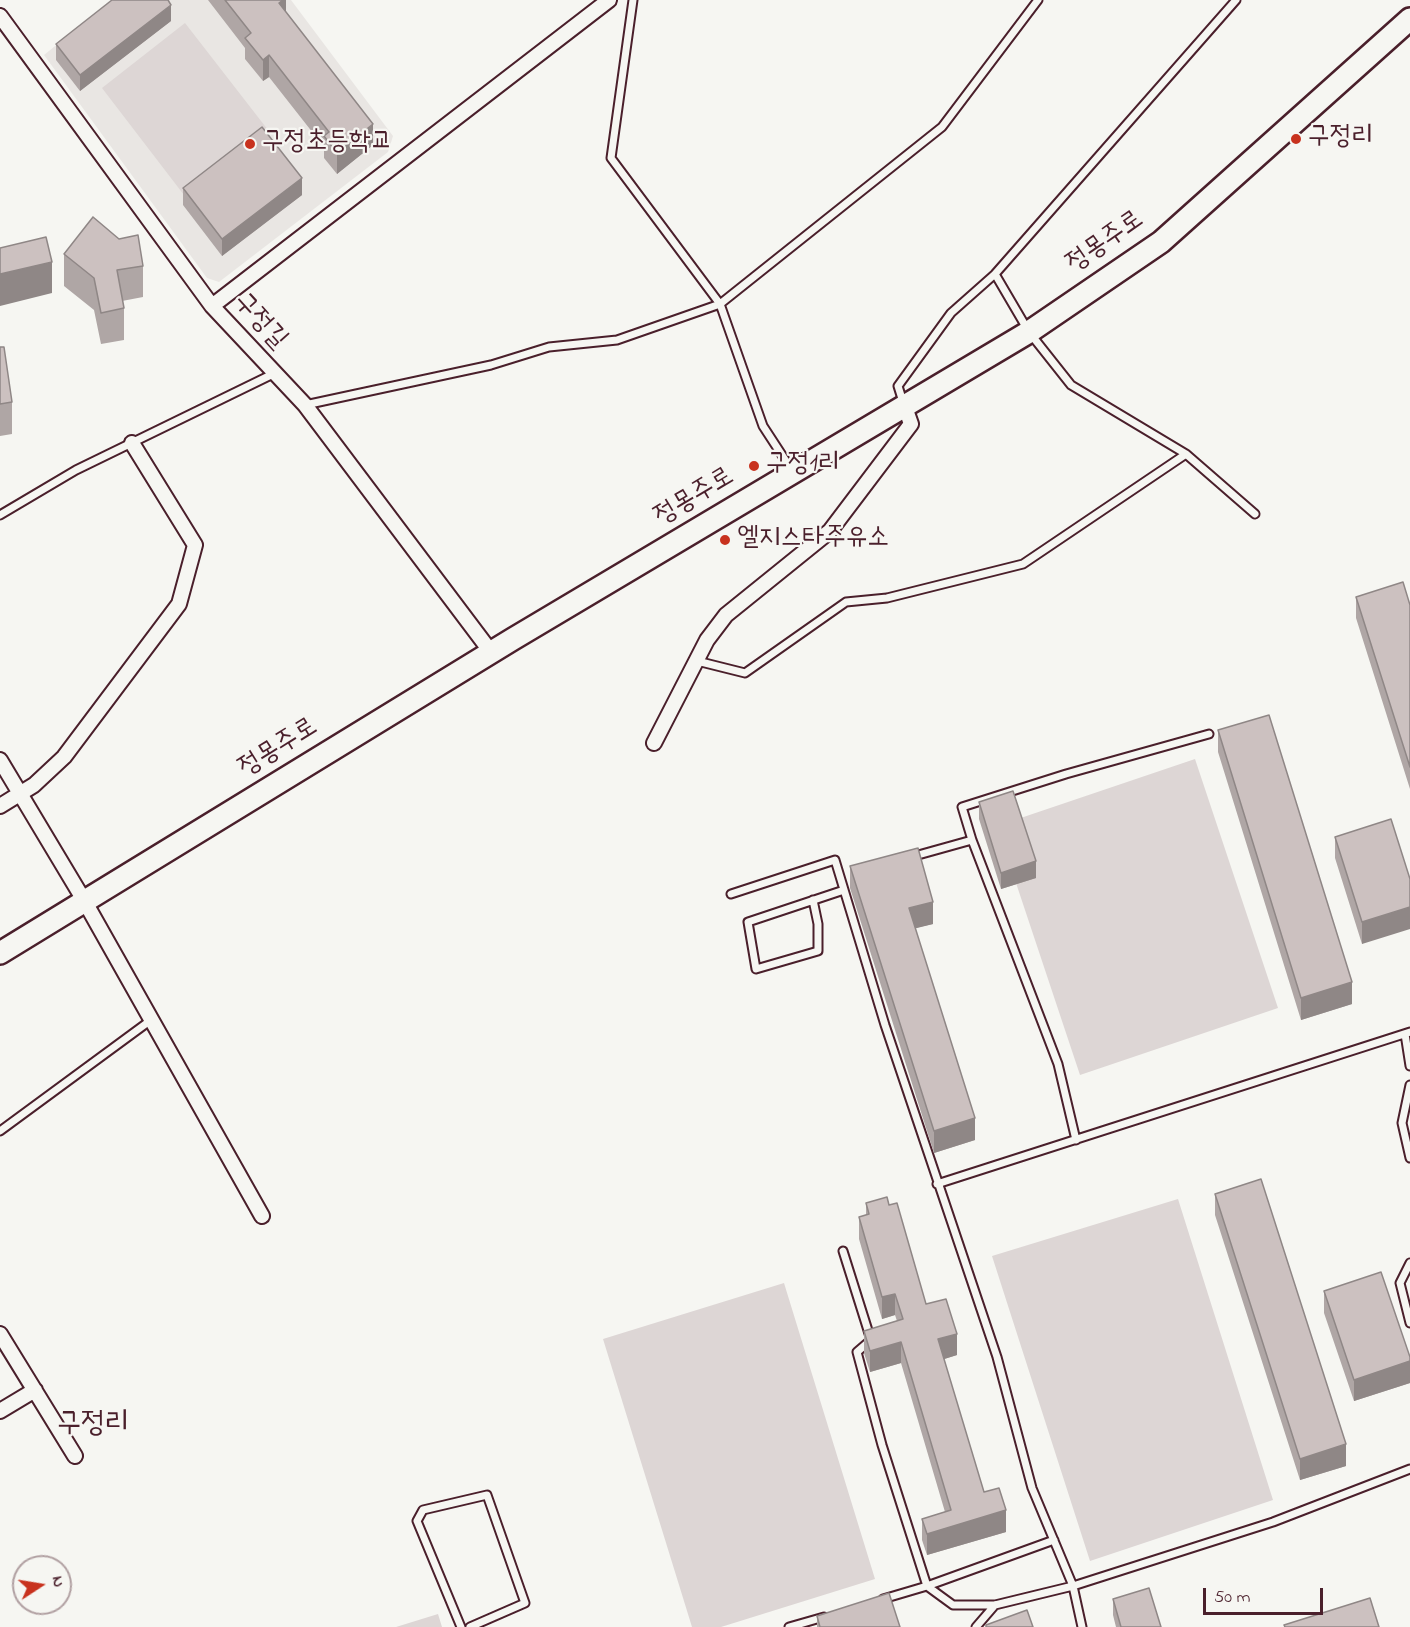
<!DOCTYPE html>
<html>
<head>
<meta charset="utf-8">
<style>
  body { margin:0 }
  #map { position:relative; width:1410px; height:1627px; overflow:hidden; background:#f6f6f2; font-family:"Indie Flower",sans-serif }
  canvas { display:block }
  .north { position:absolute; left:12px; top:1555px; width:60px; height:60px; box-sizing:border-box; background:#f6f6f2; border:2px solid #b1a0a2; border-radius:50%; rotate:78deg; font-size:16px; font-weight:700; line-height:24px; text-align:center; color:#4a1f2b }
  .north::after { content:''; display:block; margin:auto; width:21px; height:27px; background:#c8321e; clip-path:polygon(50% 0,100% 100%,50% 72%,0 100%) }
  .scale { position:absolute; left:1203px; top:1588px; width:120px; height:27px; box-sizing:border-box; border:3px solid #4a1f2b; border-top:0; padding-left:8px; font-size:18px; line-height:21px; white-space:nowrap; color:#4a1f2b; -webkit-text-stroke:4px #f6f6f2; paint-order:stroke }
</style>
</head>
<body>
<div id="map">
<canvas width="1410" height="1627"></canvas>
<div class="north">N</div>
<div class="scale">50 m</div>
</div>
<script>
const c = document.querySelector('canvas').getContext('2d');
c.lineJoin = 'round';
function fill(path, color) {
  c.fillStyle = color;
  c.fill(path, 'evenodd');
}
function poly(rows) {
  const path = new Path2D();
  for (const r of rows) {
    path.moveTo(r[0], r[1]);
    for (let i = 2; i < r.length; i += 2) path.lineTo(r[i], r[i + 1]);
  }
  return path;
}
function stroke(path, color, width, dash) {
  c.strokeStyle = color;
  c.lineWidth = width;
  c.lineCap = dash ? 'butt' : 'round';
  c.setLineDash(dash || []);
  c.stroke(path);
}
function drawText(font, color, halo, rows, align = 'center') {
  c.font = font + ' "Indie Flower","Poor Story",sans-serif';
  c.lineWidth = 4.5;
  c.setLineDash([]);
  c.textBaseline = 'middle';
  c.strokeStyle = halo;
  c.fillStyle = color;
  for (const [text, x, y, turn = 0] of rows) {
    c.save();
    c.translate(x, y);
    c.rotate((+turn || 0) * Math.PI / 180);
    c.textAlign = isNaN(turn) ? turn : align;
    if (halo) c.strokeText(text, 0, 0);
    c.fillText(text, 0, 0);
    c.restore();
  }
}
fill(poly([
  [112,0,291,0,393,136,388,152,219,282,207,278,44,55]
]), '#e9e6e3');
fill(poly([
  [185,23,268,130,184,195,102,88],
  [1195,759,1278,1008,1080,1075,997,826],
  [1178,1199,1273,1500,1090,1561,992,1256],
  [784,1283,875,1579,721,1627,692,1627,603,1339],
  [438,1614,442,1627,396,1627]
]), '#ddd6d5');
const service = poly([
  [633,0,611,158,720,304,763,426,791,469],
  [995,274,1029,332,1071,385,1186,454,1255,514],
  [903,402,898,386,951,313,995,274,1236,0],
  [305,405,491,365,549,347,617,340,720,304,942,127,1038,0],
  [0,515,76,470,273,374],
  [697,661,745,673,846,602,887,598,1023,564,1186,454],
  [911,857,972,840],
  [731,894,835,860,885,1025,997,1357,1032,1488,1073,1586,1082,1627],
  [813,900,818,924,818,951,756,969,748,922,844,890],
  [1405,1034,1410,1066],
  [1410,1085,1402,1123,1410,1158],
  [0,1131,151,1020],
  [1076,1140,1058,1064,972,840,962,807,1066,774,1209,734],
  [937,1184,1410,1032],
  [843,1251,871,1340,857,1352,882,1445,927,1586,1054,1540],
  [1410,1263,1400,1283,1410,1323],
  [883,1599,927,1586,953,1605,995,1605,1073,1586,1273,1522,1410,1469],
  [461,1627,417,1521,423,1510,487,1495,525,1603,470,1627],
  [789,1627,824,1617],
  [976,1627,995,1605]
]);
const minor = poly([
  [0,16,212,306,305,405,491,652],
  [212,306,609,0],
  [654,743,707,640,726,615,830,531,911,424,905,407],
  [0,760,85,902,262,1216],
  [0,806,34,785,64,757,179,604,195,545,132,443],
  [0,1334,75,1456],
  [0,1411,35,1390]
]);
const primary = poly([
  [0,953,513,639,1029,332,1161,242,1410,19]
]);
stroke(service, '#4a1f2b', 11);
stroke(minor, '#4a1f2b', 18);
stroke(primary, '#4a1f2b', 26);
stroke(service, '#f6f6f2', 7);
stroke(minor, '#f6f6f2', 14);
stroke(primary, '#f6f6f2', 21);
fill(poly([
  [208,0,286,0,286,12,373,145,337,174,324,158,324,147,269,77,263,81,245,59,245,48],
  [171,21,80,91,56,60,56,44],
  [183,188,302,195,222,256,183,205],
  [64,254,143,266,143,297,122,301,124,308,124,340,101,344,94,310,64,286],
  [0,347,12,402,12,434,0,436],
  [1356,597,1410,605,1410,789,1356,618],
  [1218,730,1352,1004,1301,1020,1218,752],
  [979,802,1036,878,1001,889,979,819],
  [1335,837,1410,879,1362,944,1335,858],
  [850,866,933,924,915,928,975,1140,934,1153,850,888],
  [1215,1194,1346,1466,1300,1480,1215,1215],
  [866,1203,957,1355,944,1359,984,1492,1006,1532,927,1555,922,1540,922,1519,945,1512,901,1363,870,1372,864,1353,864,1331,897,1321,895,1315,882,1319,859,1239,859,1217,866,1215],
  [1324,1291,1410,1357,1410,1383,1354,1401,1324,1313],
  [1113,1599,1161,1627,1116,1627,1113,1615],
  [817,1616,900,1627,817,1627]
]), '#afa6a5');
fill(poly([
  [283,0,286,0,286,20,279,3],
  [171,5,171,21,80,91,80,75],
  [269,55,269,77,263,81,263,60],
  [373,124,373,145,337,174,337,153],
  [302,178,302,195,222,256,222,239],
  [52,262,52,293,0,306,0,274],
  [1036,861,1036,878,1001,889,1001,873],
  [933,902,933,924,909,930,909,908],
  [1410,907,1410,929,1362,944,1362,922],
  [1352,982,1352,1004,1301,1020,1301,998],
  [975,1118,975,1140,934,1153,934,1131],
  [895,1294,895,1315,882,1319,882,1297],
  [957,1334,957,1355,938,1361,938,1339],
  [901,1342,901,1363,870,1372,870,1351],
  [1410,1361,1410,1383,1354,1401,1354,1380],
  [1346,1444,1346,1466,1300,1480,1300,1459],
  [1006,1510,1006,1532,927,1555,927,1534]
]), '#8f8786');
const building = poly([
  [112,0,168,0,171,5,80,75,56,44,112,0],
  [225,0,283,0,279,3,373,124,337,153,324,136,329,132,269,55,263,60,245,38,251,33,225,0],
  [262,127,302,178,222,239,183,188,262,127],
  [93,217,119,239,138,235,143,266,117,270,124,308,101,313,94,278,64,254,93,217],
  [46,237,52,262,0,274,0,248,46,237],
  [0,347,4,347,12,402,0,404,0,347],
  [1403,582,1410,605,1410,767,1356,597,1403,582],
  [1269,715,1352,982,1301,998,1218,730,1269,715],
  [1013,791,1036,861,1001,873,979,802,1013,791],
  [1391,819,1410,879,1410,907,1362,922,1335,837,1391,819],
  [918,848,933,902,909,908,975,1118,934,1131,850,866,918,848],
  [1261,1179,1346,1444,1300,1459,1215,1194,1261,1179],
  [887,1197,889,1205,897,1203,926,1304,946,1299,957,1334,938,1339,984,1492,999,1488,1006,1510,927,1534,922,1519,951,1510,901,1342,870,1351,864,1331,903,1319,895,1294,882,1297,859,1217,869,1214,866,1203,887,1197],
  [1381,1272,1410,1357,1410,1361,1354,1380,1324,1291,1381,1272],
  [1149,1588,1161,1627,1121,1627,1113,1599,1149,1588],
  [889,1593,900,1627,820,1627,817,1616,889,1593],
  [1370,1598,1379,1627,1285,1627,1284,1625,1370,1598],
  [1027,1610,1033,1627,986,1627,986,1625,1027,1610]
]);
fill(building, '#ccc1c0');
stroke(building, '#8f8786', 1.5);
for (const [x, y, r, color] of [
  [1296,139,6,"#c8321e"],
  [250,144,6,"#c8321e"],
  [754,466,6,"#c8321e"],
  [725,540,6,"#c8321e"]
]) {
  const dot = new Path2D();
  dot.arc(x, y, r, 0, 2 * Math.PI);
  c.fillStyle = color;
  c.fill(dot);
  stroke(dot, '#f6f6f2', 2);
}
drawText('27px', '#4a1f2b', '#f6f6f2', [
  ["구정리",1308,139],
  ["구정초등학교",262,144],
  ["구정1리",766,466],
  ["엘지스타주유소",737,540]
], 'left');
drawText('27px', '#4a1f2b', '#f6f6f2', [
  ["정몽주로",1106,243,-35],
  ["구정길",259,322,48],
  ["정몽주로",695,498,-31],
  ["정몽주로",279,749,-32]
]);
drawText('30px', '#4a1f2b', '#f6f6f2', [
  ["구정리",93,1426]
]);
</script>
</body>
</html>
